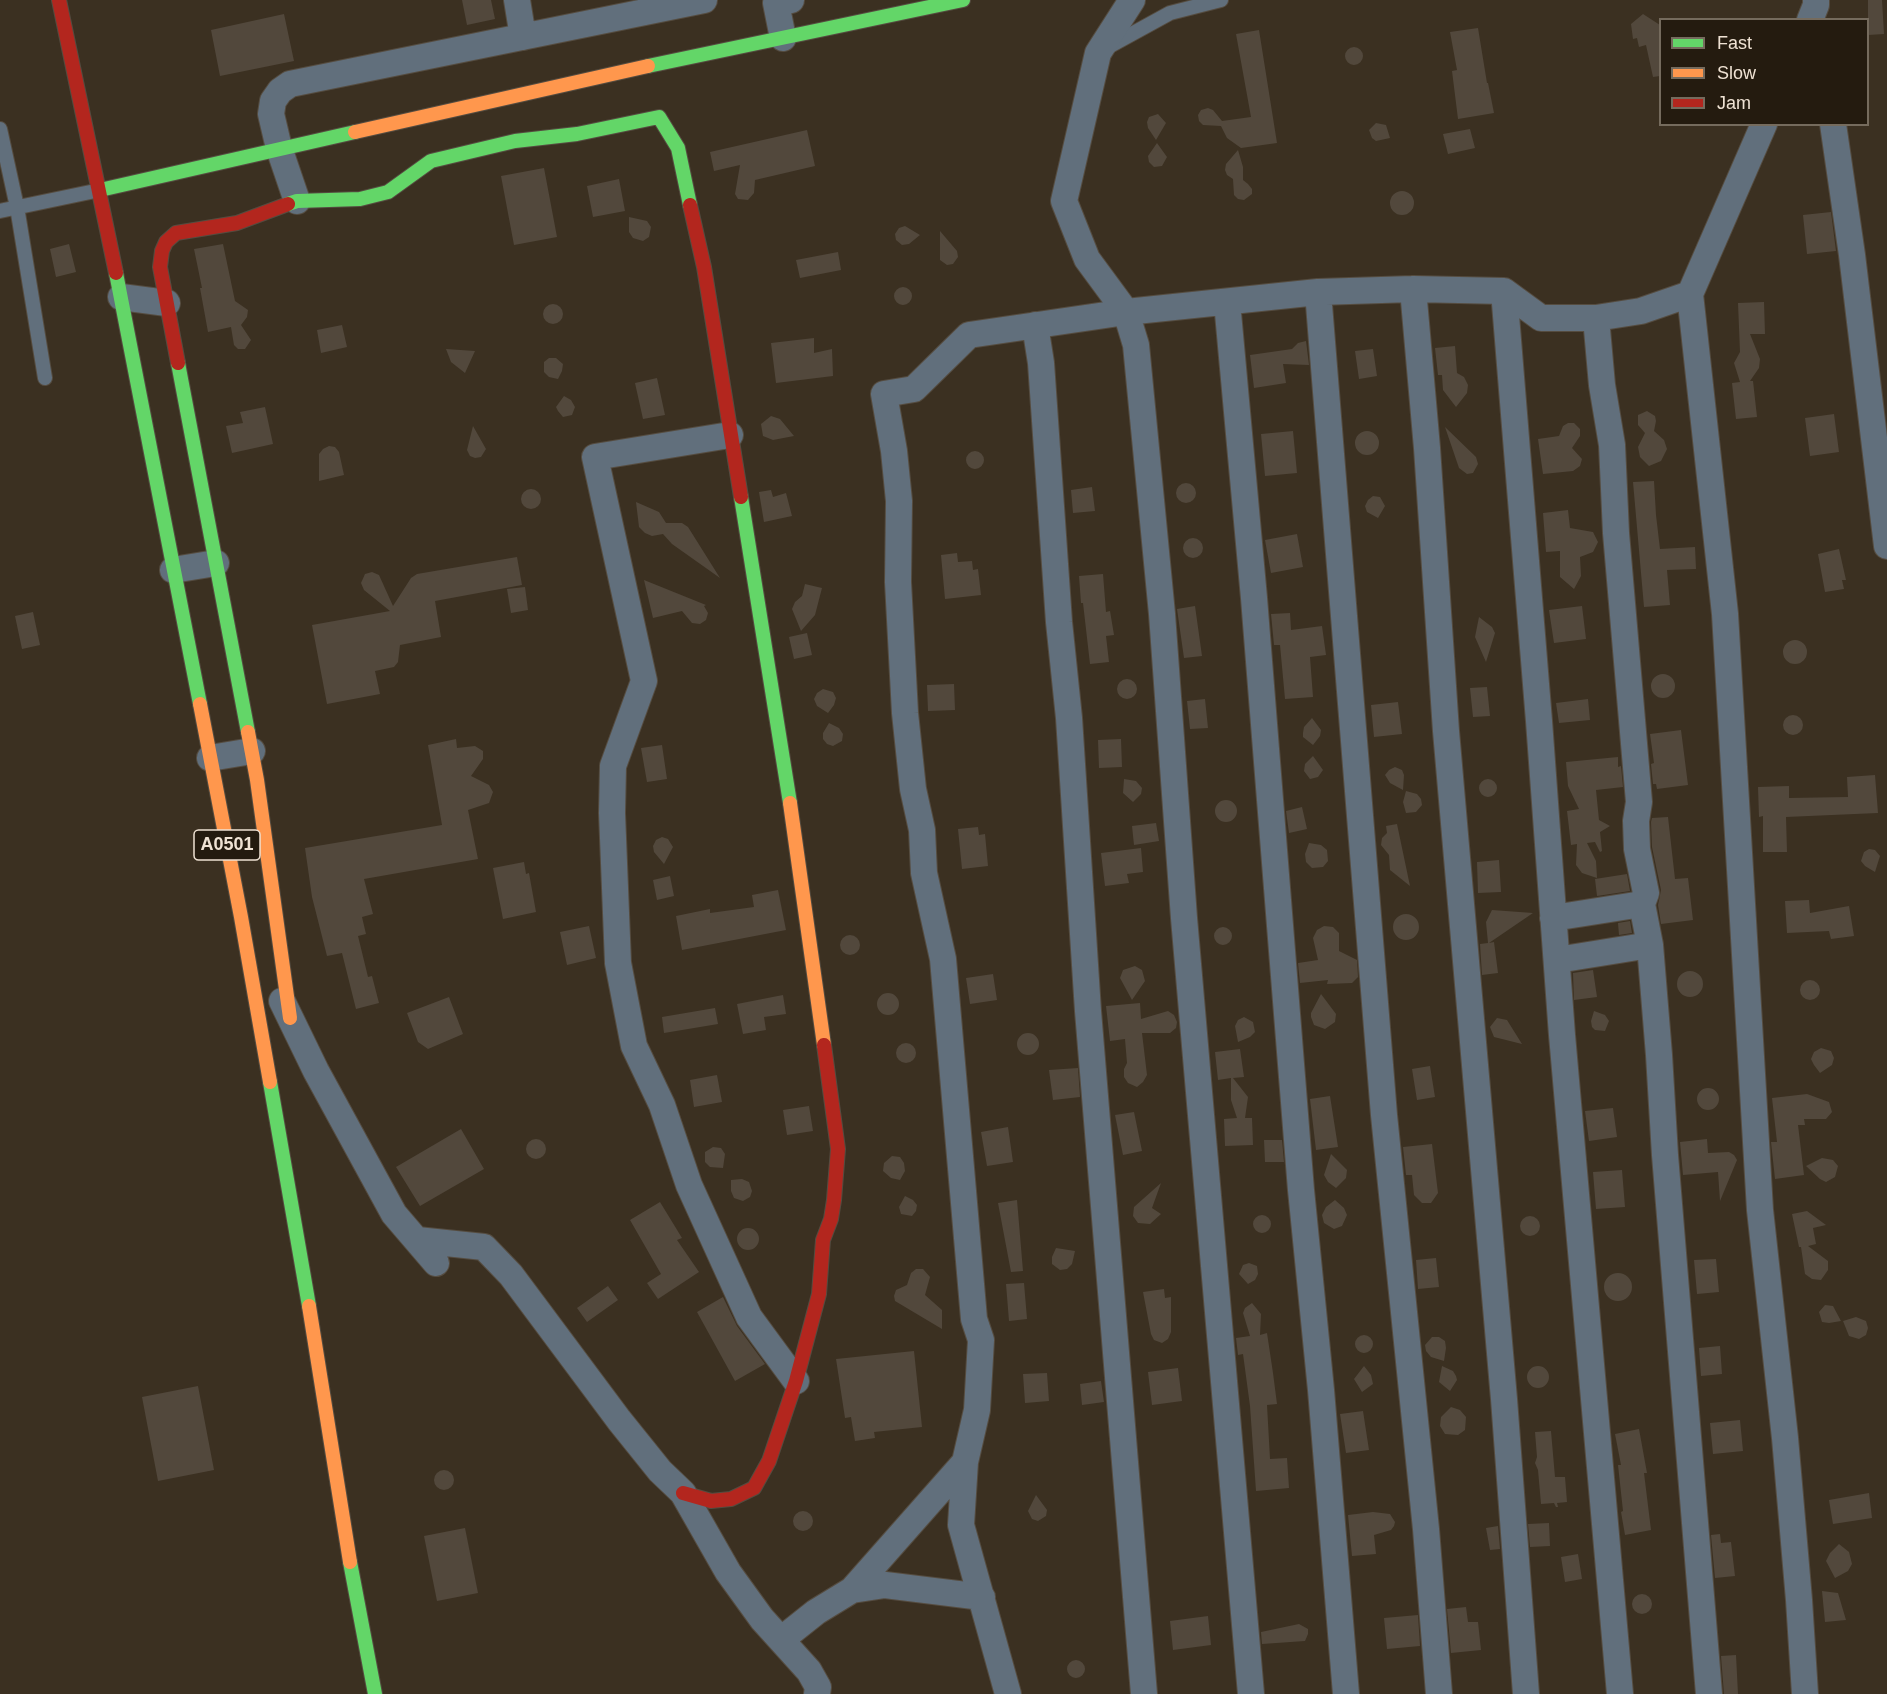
<!DOCTYPE html>
<html>
<head>
<meta charset="utf-8">
<style>
  body { margin:0 }
  #map { position:relative; width:1887px; height:1694px; overflow:hidden; background:#3b3021; font-family:Arial,sans-serif }
  canvas { display:block }
  .legend { position:absolute; left:1659px; top:18px; width:210px; height:108px; box-sizing:border-box; background:#241b0f; border:2px solid #756b5d; margin:0; padding:8px 10px; list-style:none; font-size:18px; color:#efe2d3 }
  .legend li { display:flex; align-items:center; gap:12px; height:30px }
  .legend b { width:30px; border:2px solid #756b5d }
</style>
</head>
<body>
<div id="map">
<canvas width="1887" height="1694"></canvas>
<ul class="legend">
<li><b style="height:8px;background:#63d668"></b>Fast</li>
<li><b style="height:8px;background:#ff974d"></b>Slow</li>
<li><b style="height:8px;background:#b3261e"></b>Jam</li>
</ul>
</div>
<script>
const c = document.querySelector('canvas').getContext('2d');
c.lineJoin = 'round';
function fill(path, color) {
  c.fillStyle = color;
  c.fill(path, 'evenodd');
}
function poly(rows) {
  const path = new Path2D();
  for (const r of rows) {
    if (r.length === 3) {
      path.moveTo(r[0] + r[2], r[1]);
      path.arc(r[0], r[1], r[2], 0, 2 * Math.PI);
      continue;
    }
    path.moveTo(r[0], r[1]);
    for (let i = 2; i < r.length; i += 2) path.lineTo(r[i], r[i + 1]);
  }
  return path;
}
function stroke(path, color, width, dash) {
  c.strokeStyle = color;
  c.lineWidth = width;
  c.lineCap = dash ? 'butt' : 'round';
  c.setLineDash(dash || []);
  c.stroke(path);
}
function drawText(font, color, halo, rows, align = 'center') {
  c.font = font + ' Arial,sans-serif';
  c.lineWidth = 6;
  c.setLineDash([]);
  c.textBaseline = 'middle';
  c.strokeStyle = halo;
  c.fillStyle = color;
  for (const [text, x, y, turn = 0] of rows) {
    c.save();
    c.translate(x, y);
    c.rotate((+turn || 0) * Math.PI / 180);
    c.textAlign = isNaN(turn) ? turn : align;
    if (halo) c.strokeText(text, 0, 0);
    c.fillText(text, 0, 0);
    c.restore();
  }
}
fill(poly([
  [462,0,491,0,495,19,467,25],
  [1868,0,1882,0,1884,34,1868,35],
  [284,14,294,61,220,76,211,30],
  [1643,14,1660,25,1660,76,1653,77,1646,45,1639,47,1637,38,1633,39,1631,24],
  [1478,28,1487,83,1488,83,1494,113,1458,119,1452,71,1457,70,1450,32],
  [1259,30,1277,143,1241,148,1227,138,1221,126,1203,125,1199,121,1198,115,1201,110,1208,108,1213,110,1222,121,1251,117,1236,34],
  [1354,56,9],
  [1158,114,1166,123,1156,140,1148,128,1147,122,1149,117],
  [1376,123,1386,125,1390,138,1376,141,1372,138,1369,130],
  [1470,129,1475,148,1448,154,1443,134],
  [807,130,815,166,755,180,754,193,748,200,738,199,735,194,740,165,714,171,710,152],
  [1157,143,1167,157,1162,166,1154,167,1149,162,1148,156],
  [1238,150,1243,167,1243,180,1248,184,1252,189,1252,194,1244,200,1238,199,1234,195,1233,179,1227,175,1225,170,1226,164],
  [544,168,557,237,514,245,501,176],
  [619,179,625,211,593,217,587,186],
  [1402,203,12],
  [1831,212,1836,251,1807,254,1803,215],
  [629,217,647,221,651,227,649,237,643,241,633,238,629,232],
  [905,226,920,235,909,244,902,245,896,240,895,234,899,228],
  [940,231,957,251,958,257,953,264,947,265,940,260],
  [69,244,76,272,56,277,50,249],
  [223,244,235,301,248,310,247,317,241,325,251,340,245,349,238,349,234,345,231,327,208,332,200,288,202,288,194,249],
  [838,252,841,270,800,278,796,260],
  [903,296,9],
  [1764,302,1765,334,1750,334,1760,359,1759,368,1750,381,1753,381,1757,417,1736,419,1732,383,1740,382,1734,363,1740,352,1738,303],
  [553,314,10],
  [342,325,347,347,321,353,317,330],
  [814,338,814,353,832,349,833,376,776,383,771,343],
  [1306,341,1309,365,1283,364,1286,383,1254,388,1250,355,1292,349,1298,343],
  [1455,346,1457,373,1464,377,1468,385,1467,393,1456,407,1443,390,1442,375,1438,375,1435,348],
  [446,349,475,351,465,373,451,362],
  [1373,349,1377,376,1359,379,1355,351],
  [549,358,556,358,563,364,562,371,558,379,549,377,544,372,544,362],
  [657,378,665,415,643,419,635,383],
  [564,396,571,400,575,407,572,415,563,417,558,411,556,407],
  [265,407,273,444,232,453,226,426,243,423,240,412],
  [1647,411,1655,416,1656,421,1654,431,1664,440,1667,449,1661,461,1649,466,1640,457,1638,447,1645,433,1638,425,1638,415],
  [1834,414,1839,452,1810,456,1805,418],
  [771,416,780,419,794,436,773,440,763,436,761,424],
  [1568,423,1574,423,1580,429,1580,436,1572,448,1582,459,1580,466,1573,471,1543,474,1538,439,1559,436,1563,426],
  [473,426,486,449,481,457,475,458,470,456,467,450],
  [1445,427,1476,457,1478,464,1473,473,1467,474,1459,468],
  [1293,431,1297,473,1265,476,1261,434],
  [1367,443,12],
  [329,446,335,447,339,452,344,475,319,481,319,454,323,449],
  [975,460,9],
  [1654,481,1656,515,1660,549,1695,547,1696,569,1667,570,1670,605,1644,607,1633,482],
  [1186,493,10],
  [1092,487,1095,511,1073,513,1071,490],
  [531,499,10],
  [771,490,773,497,786,493,792,516,764,522,759,492],
  [1373,496,1380,497,1385,506,1378,518,1367,512,1365,506,1368,500],
  [636,502,659,512,666,523,682,523,688,527,720,578,672,544,663,534,652,536,645,533,639,527],
  [1568,510,1570,528,1593,532,1598,542,1593,552,1580,557,1581,576,1574,589,1560,577,1560,551,1546,552,1543,513],
  [1297,534,1303,567,1271,573,1265,540],
  [1193,548,10],
  [1839,549,1846,580,1842,580,1844,589,1825,592,1818,554],
  [957,553,958,562,972,561,973,570,978,569,981,595,945,599,941,555],
  [517,557,522,585,435,601,441,637,400,645,398,662,394,667,375,671,380,694,327,704,312,625,390,611,364,590,361,583,365,574,372,572,379,575,393,606,411,578,417,574],
  [1103,574,1106,612,1110,611,1114,635,1106,636,1109,662,1090,664,1083,603,1081,603,1079,576],
  [644,580,706,605,704,606,708,613,706,620,700,624,692,623,682,611,653,618],
  [805,584,822,588,815,615,801,631,792,609,795,602,802,596],
  [525,587,528,610,511,613,507,589],
  [1195,606,1202,656,1184,658,1177,609],
  [1582,606,1586,639,1554,643,1549,610],
  [33,612,40,645,22,649,15,616],
  [1290,613,1291,630,1322,626,1326,655,1310,657,1313,697,1285,699,1280,645,1274,645,1271,614],
  [1479,617,1492,627,1495,633,1486,662,1475,637],
  [807,633,812,655,794,659,789,637],
  [1795,652,12],
  [1663,686,12],
  [1127,689,10],
  [954,684,955,710,928,711,927,685],
  [1487,687,1490,716,1473,717,1470,688],
  [823,689,833,692,836,698,834,705,828,713,817,706,814,699,817,693],
  [1205,699,1208,728,1190,729,1187,701],
  [1588,699,1590,720,1559,723,1556,703],
  [1398,702,1402,734,1374,737,1371,705],
  [1793,725,10],
  [1312,718,1321,730,1320,736,1313,745,1303,737,1303,733,1304,727],
  [829,723,839,728,843,734,842,741,833,746,827,744,823,739,823,733],
  [1681,730,1688,785,1657,789,1656,784,1653,784,1651,764,1654,763,1650,734],
  [456,739,457,748,475,746,483,751,483,759,471,776,489,785,493,792,489,803,468,810,478,859,364,879,373,914,362,917,366,934,358,936,368,977,372,976,379,1003,356,1009,342,953,327,956,312,897,305,848,442,825,428,745],
  [1121,739,1122,767,1099,768,1098,740],
  [662,745,667,779,647,782,641,748],
  [1313,756,1323,770,1318,777,1310,779,1304,771,1305,764],
  [1618,757,1618,767,1621,766,1623,787,1596,790,1599,820,1610,826,1600,832,1602,851,1600,852,1595,842,1587,843,1596,861,1597,878,1582,873,1576,865,1577,844,1571,845,1567,811,1579,809,1568,786,1566,762],
  [1395,767,1402,770,1404,775,1403,790,1390,783,1385,775,1389,770],
  [1875,775,1878,813,1786,817,1787,852,1763,852,1763,816,1759,817,1758,787,1789,786,1789,798,1848,797,1847,777],
  [1488,788,9],
  [1124,779,1136,781,1142,788,1141,794,1133,802,1123,793],
  [1406,791,1417,794,1421,799,1422,805,1416,812,1406,813,1403,802],
  [1226,811,11],
  [1302,807,1307,829,1289,833,1286,811],
  [1668,817,1675,879,1688,878,1693,920,1661,924,1658,905,1661,890,1652,847,1651,822,1652,818],
  [1156,823,1159,841,1134,845,1132,826],
  [1397,824,1410,886,1390,870,1389,855,1381,845,1382,838,1387,833,1386,826],
  [978,827,979,835,985,834,988,866,962,869,958,829],
  [662,837,668,839,673,847,664,864,654,852,653,846,656,840],
  [1309,843,1321,845,1327,850,1328,861,1323,867,1312,868,1306,862,1305,854],
  [1141,848,1143,872,1127,874,1129,883,1105,886,1101,853],
  [1869,849,1875,850,1880,856,1875,872,1865,866,1861,861,1864,852],
  [1499,860,1501,892,1478,893,1477,862],
  [524,862,526,874,529,873,536,912,503,919,493,868],
  [1627,874,1630,891,1597,896,1595,879],
  [670,876,674,896,657,900,653,880],
  [778,890,786,930,682,950,676,916,710,909,710,913,754,907,752,895],
  [1809,900,1810,913,1849,906,1854,936,1831,939,1829,931,1787,933,1785,901],
  [1492,910,1533,913,1489,943,1494,942,1498,973,1482,975,1480,944,1488,943,1486,922],
  [1406,927,13],
  [1630,921,1632,933,1619,935,1618,923],
  [589,926,596,958,567,965,560,932],
  [1324,926,1333,927,1339,933,1339,951,1357,960,1358,977,1352,983,1327,984,1328,980,1300,983,1298,963,1318,960,1313,938,1317,930],
  [1223,936,9],
  [850,945,10],
  [1135,966,1142,970,1145,981,1132,1000,1120,978,1123,970],
  [1593,970,1597,997,1574,1000,1573,973],
  [1690,984,13],
  [993,974,997,1000,970,1004,966,978],
  [1810,990,10],
  [888,1004,11],
  [1321,994,1336,1014,1335,1022,1325,1029,1314,1025,1311,1017,1311,1013],
  [783,995,786,1014,764,1017,766,1030,743,1034,737,1004],
  [449,997,463,1034,428,1049,418,1042,407,1013],
  [1140,1003,1141,1019,1168,1011,1174,1015,1177,1022,1176,1028,1170,1033,1142,1033,1147,1075,1143,1082,1137,1087,1128,1083,1124,1077,1124,1069,1127,1063,1125,1039,1110,1041,1106,1006],
  [715,1008,718,1024,664,1033,662,1017],
  [1594,1011,1605,1015,1609,1021,1605,1031,1595,1030,1592,1027,1591,1021],
  [1244,1017,1253,1022,1255,1032,1250,1037,1238,1042,1235,1026,1238,1020],
  [1497,1018,1507,1020,1522,1044,1494,1037,1490,1027],
  [1028,1044,11],
  [906,1053,10],
  [1821,1048,1831,1051,1834,1058,1832,1065,1820,1073,1814,1065,1811,1059,1814,1052],
  [1240,1049,1244,1077,1233,1078,1248,1097,1245,1118,1252,1118,1253,1145,1225,1146,1224,1119,1237,1118,1231,1100,1231,1078,1218,1080,1215,1052],
  [1430,1066,1435,1097,1417,1100,1412,1069],
  [1078,1068,1080,1097,1053,1100,1049,1070],
  [717,1075,722,1102,694,1107,690,1080],
  [1708,1099,11],
  [1807,1094,1829,1102,1832,1112,1826,1119,1804,1119,1805,1125,1798,1125,1804,1175,1775,1179,1771,1142,1777,1142,1772,1098],
  [1330,1096,1338,1147,1316,1150,1310,1099],
  [809,1106,813,1131,787,1135,783,1110],
  [1613,1108,1617,1137,1589,1141,1585,1111],
  [1134,1112,1142,1151,1123,1155,1115,1115],
  [1008,1127,1013,1162,987,1166,981,1132],
  [461,1129,484,1169,420,1206,396,1167],
  [1707,1139,1708,1153,1729,1152,1734,1155,1737,1160,1720,1201,1718,1172,1683,1175,1680,1142],
  [536,1149,10],
  [1264,1140,1282,1140,1284,1162,1265,1162],
  [1432,1144,1438,1193,1431,1203,1422,1203,1414,1195,1412,1175,1406,1175,1403,1147],
  [713,1147,721,1148,725,1154,723,1168,710,1167,705,1162,705,1152],
  [1331,1154,1347,1170,1346,1178,1336,1188,1328,1182,1324,1175],
  [892,1156,900,1157,904,1163,905,1171,900,1180,891,1178,883,1171,884,1163],
  [1822,1158,1833,1160,1838,1166,1835,1177,1826,1182,1820,1179,1806,1166],
  [1622,1170,1625,1207,1596,1209,1593,1172],
  [742,1179,749,1182,752,1191,750,1197,743,1201,734,1198,731,1191,731,1180],
  [1161,1183,1152,1208,1161,1214,1150,1224,1138,1223,1133,1216,1134,1207],
  [905,1196,913,1200,917,1205,916,1211,912,1216,901,1214,899,1207],
  [1017,1200,1023,1271,1011,1272,998,1203],
  [1335,1200,1344,1208,1347,1215,1342,1226,1334,1229,1324,1223,1322,1215,1326,1207],
  [660,1202,682,1238,677,1240,699,1272,658,1299,647,1283,661,1274,630,1220],
  [1807,1211,1826,1225,1813,1228,1816,1244,1808,1246,1828,1261,1828,1270,1821,1280,1812,1279,1805,1274,1801,1247,1799,1247,1792,1214],
  [1262,1224,9],
  [1530,1226,10],
  [748,1239,11],
  [1056,1248,1075,1251,1072,1264,1067,1269,1060,1270,1052,1264,1052,1257],
  [1436,1258,1439,1287,1418,1289,1416,1260],
  [1716,1259,1719,1292,1697,1294,1694,1260],
  [1249,1263,1257,1266,1258,1274,1255,1280,1248,1284,1239,1274,1243,1265],
  [916,1269,923,1269,930,1277,925,1295,942,1310,942,1329,895,1301,894,1296,896,1290,907,1285,911,1273],
  [1618,1287,14],
  [1024,1283,1027,1319,1009,1321,1006,1284],
  [608,1286,618,1300,587,1322,577,1308],
  [1164,1289,1165,1298,1171,1297,1171,1332,1168,1339,1162,1343,1154,1340,1151,1334,1143,1292],
  [723,1297,737,1326,765,1364,735,1381,697,1312],
  [1252,1303,1261,1314,1260,1335,1267,1333,1273,1373,1277,1404,1267,1405,1270,1459,1287,1458,1289,1488,1256,1491,1250,1406,1243,1354,1238,1355,1236,1338,1250,1336,1243,1313,1245,1308],
  [1825,1305,1833,1306,1841,1321,1829,1323,1822,1322,1819,1312],
  [1856,1317,1866,1321,1868,1328,1866,1335,1859,1339,1849,1336,1843,1321],
  [1364,1344,9],
  [1432,1337,1439,1337,1445,1341,1446,1348,1444,1361,1431,1357,1426,1351,1425,1345],
  [1720,1346,1722,1374,1701,1376,1699,1348],
  [914,1351,922,1427,874,1432,875,1438,855,1441,851,1417,845,1418,836,1359],
  [1364,1366,1371,1375,1373,1384,1362,1392,1354,1379],
  [1442,1366,1453,1371,1456,1376,1457,1380,1450,1391,1439,1382],
  [1538,1377,11],
  [1178,1368,1182,1401,1152,1405,1148,1372],
  [1047,1373,1049,1401,1025,1403,1023,1374],
  [1101,1381,1104,1402,1082,1405,1080,1384],
  [198,1386,214,1470,158,1481,142,1397],
  [1451,1407,1460,1410,1466,1417,1465,1430,1458,1435,1445,1434,1440,1426,1441,1417],
  [1363,1411,1369,1450,1346,1453,1340,1414],
  [1740,1420,1743,1451,1713,1454,1710,1423],
  [1639,1429,1647,1473,1644,1473,1651,1530,1625,1535,1621,1512,1623,1511,1618,1465,1621,1465,1615,1434],
  [1551,1431,1555,1477,1565,1477,1567,1502,1557,1503,1558,1507,1556,1507,1554,1503,1541,1504,1538,1470,1535,1463,1537,1457,1535,1432],
  [444,1480,10],
  [1869,1493,1872,1518,1833,1524,1829,1500],
  [1036,1495,1047,1510,1046,1516,1038,1521,1032,1519,1028,1511],
  [803,1521,10],
  [1373,1512,1390,1514,1395,1522,1394,1526,1391,1530,1374,1535,1376,1554,1352,1556,1348,1515],
  [1549,1523,1550,1546,1530,1547,1528,1524],
  [1498,1526,1500,1549,1490,1550,1486,1528],
  [465,1528,478,1593,437,1601,424,1536],
  [1720,1534,1721,1543,1731,1542,1735,1576,1715,1578,1711,1535],
  [1839,1544,1849,1552,1852,1564,1848,1571,1835,1578,1826,1561,1830,1553],
  [1578,1554,1582,1579,1565,1582,1561,1557],
  [1822,1591,1838,1593,1846,1620,1825,1622],
  [1642,1604,10],
  [1466,1607,1468,1622,1478,1622,1481,1650,1451,1653,1447,1609],
  [1418,1615,1420,1646,1387,1649,1384,1618],
  [1208,1616,1211,1645,1173,1650,1170,1621],
  [1299,1624,1308,1629,1308,1634,1305,1641,1262,1644,1261,1632],
  [1736,1655,1738,1694,1724,1694,1721,1656],
  [1076,1669,9]
]), '#52483c');
const lane = poly([
  [1108,47,1170,13,1221,0],
  [0,129,17,207,45,378],
  [0,211,100,190]
]);
const street = poly([
  [517,0,523,37],
  [1132,0,1098,53,1064,201,1087,259,1126,312,1136,345,1162,614,1184,918,1251,1694],
  [1810,20,1816,5,1816,0],
  [783,38,776,3,791,0],
  [1833,124,1852,255,1887,546],
  [297,201,279,148,271,114,273,101,280,91,290,84,704,0],
  [1413,289,1427,448,1446,731,1504,1399,1526,1694],
  [1504,291,1539,721,1562,1035,1620,1694],
  [1318,292,1384,1115,1426,1529,1439,1694],
  [1690,294,1725,614,1760,1210,1785,1438,1799,1600,1805,1694],
  [121,297,167,303],
  [1227,302,1254,598,1301,1190,1321,1390,1346,1694],
  [1596,318,1602,385,1612,445,1616,533,1639,802,1636,821,1637,849,1646,893,1642,904,1650,945,1659,1055,1665,1155,1709,1694],
  [1035,325,1041,363,1059,622,1069,718,1088,1011,1144,1694],
  [730,435,595,457,644,681,613,766,612,813,618,963,634,1046,662,1105,689,1185,749,1317,796,1381],
  [173,570,216,563],
  [210,758,252,751],
  [1553,918,1642,904],
  [1557,960,1650,945],
  [282,1001,316,1071,394,1214,436,1263],
  [417,1240,484,1247,511,1275,619,1420,660,1471,683,1493,728,1572,762,1619,809,1671,818,1687,817,1694],
  [852,1590,965,1462],
  [782,1639,816,1612,852,1590,885,1585,982,1597],
  [1008,1694,961,1525,965,1462,977,1410,981,1340,974,1319,943,959,924,873,922,830,913,789,905,713,898,582,899,501,894,451,884,394,914,389,969,335,1126,312,1318,292,1413,289,1504,291,1541,318,1596,318,1641,311,1690,294,1764,124]
]);
const fast = poly([
  [648,66,963,0],
  [100,190,355,132],
  [288,204,297,201,360,199,388,192,431,161,515,141,577,134,659,117,678,148,690,205],
  [116,273,200,704],
  [178,363,248,732],
  [741,497,790,803],
  [270,1082,309,1306],
  [350,1562,375,1694]
]);
const slow = poly([
  [355,132,648,66],
  [200,704,241,917,270,1082],
  [248,732,257,780,290,1018],
  [790,803,824,1045],
  [309,1306,350,1562]
]);
const jam = poly([
  [59,0,116,273],
  [690,205,704,267,741,497],
  [178,363,160,267,162,251,166,242,176,233,237,223,288,204],
  [683,1493,711,1501,731,1499,754,1488,769,1461,796,1381,819,1294,823,1240,831,1219,834,1200,838,1149,824,1045]
]);
stroke(lane, '#554c40', 16);
stroke(street, '#554c40', 28);
stroke(fast, '#554c40', 16);
stroke(slow, '#554c40', 16);
stroke(jam, '#554c40', 16);
stroke(lane, '#616f7c', 14);
stroke(street, '#616f7c', 26);
stroke(fast, '#63d668', 14);
stroke(slow, '#ff974d', 14);
stroke(jam, '#b3261e', 14);
for (const [x, y, w] of [
  [227,845,66]
]) {
  const box = new Path2D();
  box.roundRect(x - w / 2, y - 15, w, 30, 4.5);
  c.fillStyle = '#241b0f';
  c.fill(box);
  stroke(box, '#efe2d3', 1.5);
}
drawText('bold 18px', '#efe2d3', null, [
  ["A0501",227,845]
]);
</script>
</body>
</html>
